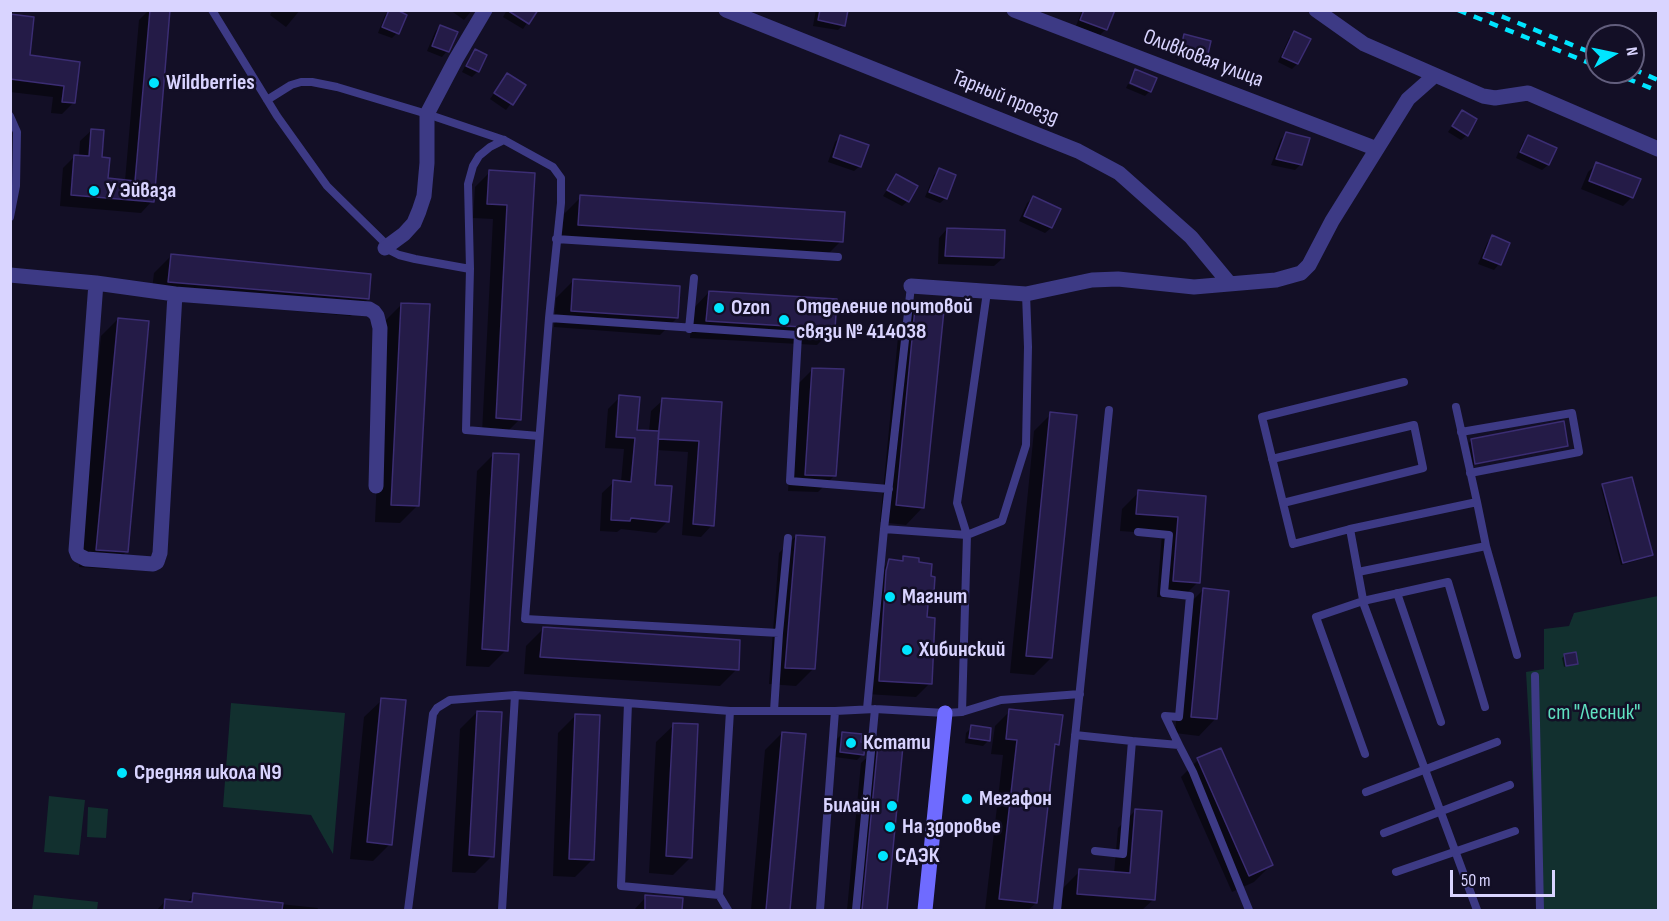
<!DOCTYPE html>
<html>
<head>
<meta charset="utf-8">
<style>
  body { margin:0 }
  #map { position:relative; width:1669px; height:921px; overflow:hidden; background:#130f26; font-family:"Sofia Sans Condensed",sans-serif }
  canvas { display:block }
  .frame { position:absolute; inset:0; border:12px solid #d9d4ff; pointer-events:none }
  .north { position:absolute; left:1585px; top:24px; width:60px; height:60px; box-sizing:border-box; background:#130f26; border:2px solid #625e7d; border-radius:50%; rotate:81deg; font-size:16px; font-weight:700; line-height:24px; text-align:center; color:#d9d4ff }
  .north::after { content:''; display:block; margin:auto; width:21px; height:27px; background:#00e5ff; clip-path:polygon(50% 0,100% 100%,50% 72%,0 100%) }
  .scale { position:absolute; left:1450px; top:870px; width:105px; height:27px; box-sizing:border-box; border:3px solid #d9d4ff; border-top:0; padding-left:8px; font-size:18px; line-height:21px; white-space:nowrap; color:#d9d4ff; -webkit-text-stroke:4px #130f26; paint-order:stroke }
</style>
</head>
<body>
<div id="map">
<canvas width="1669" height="921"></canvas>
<div class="frame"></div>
<div class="north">N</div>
<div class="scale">50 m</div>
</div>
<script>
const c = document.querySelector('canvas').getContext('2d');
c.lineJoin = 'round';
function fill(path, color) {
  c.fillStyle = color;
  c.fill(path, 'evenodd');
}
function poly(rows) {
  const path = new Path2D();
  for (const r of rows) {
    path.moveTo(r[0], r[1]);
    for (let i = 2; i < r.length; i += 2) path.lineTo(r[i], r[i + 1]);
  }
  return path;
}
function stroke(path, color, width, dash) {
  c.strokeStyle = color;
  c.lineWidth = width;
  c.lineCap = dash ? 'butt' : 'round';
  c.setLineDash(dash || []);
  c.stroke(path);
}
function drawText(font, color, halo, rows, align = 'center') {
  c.font = font + ' "Sofia Sans Condensed",sans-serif';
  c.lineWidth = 5;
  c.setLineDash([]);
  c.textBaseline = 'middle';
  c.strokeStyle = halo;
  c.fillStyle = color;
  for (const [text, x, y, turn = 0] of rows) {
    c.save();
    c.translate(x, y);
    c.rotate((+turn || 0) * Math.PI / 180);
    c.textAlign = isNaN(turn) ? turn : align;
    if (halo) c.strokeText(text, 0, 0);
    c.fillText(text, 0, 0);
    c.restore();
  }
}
fill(poly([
  [1658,596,1658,910,1540,910,1526,672,1544,669,1544,629,1569,626,1574,613],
  [231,703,345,713,333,854,311,815,223,807],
  [49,796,85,800,79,855,44,852],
  [88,807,108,809,106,838,87,837],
  [34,895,98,902,97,910,32,910]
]), '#12302f');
fill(poly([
  [149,10,169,10,152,201,141,213,60,206,63,168,75,156,79,157,80,141,92,130,107,180,125,181,139,20],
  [273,10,300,10,286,27,270,15],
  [390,10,397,33,392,38,378,33,385,15],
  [450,10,472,10,464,20],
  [507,10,536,10,523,29,503,17],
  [816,10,846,10,843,25,838,30,813,26],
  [1082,10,1113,10,1106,29,1100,35,1076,26],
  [10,16,28,56,78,63,73,103,62,114,51,113,53,97,10,92],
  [440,26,447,51,442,57,427,51,435,32],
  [1295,33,1309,40,1297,64,1292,69,1278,62,1289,38],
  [1185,36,1206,58,1200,63,1175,57,1179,42],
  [475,51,478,71,472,77,462,72,470,57],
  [507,75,524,86,506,110,490,99],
  [1128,84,1149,92,1145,96,1126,88],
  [1462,112,1467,135,1461,140,1448,132],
  [1287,134,1301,164,1295,170,1271,165,1281,139],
  [840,137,860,166,854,171,828,162,835,142],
  [1529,137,1555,149,1548,165,1542,170,1516,158,1523,142],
  [1597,164,1632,197,1623,206,1581,189,1588,172],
  [939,170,946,198,940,203,925,197,934,175],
  [490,172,533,175,520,419,505,434,482,433,493,219,473,218,475,187],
  [896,176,908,201,902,206,883,196],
  [581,197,841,241,824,258,561,242,564,214],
  [1033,198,1059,210,1051,228,1045,233,1019,221,1027,203],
  [947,229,1003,258,994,266,938,264,939,238],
  [1492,237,1508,243,1499,264,1494,270,1478,264,1487,243],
  [171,256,368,299,351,316,151,298,154,273],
  [573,281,677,318,660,335,554,327,556,298],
  [709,292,834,328,817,345,690,338,692,310],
  [401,305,417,506,400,523,375,522,384,322],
  [916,309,923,507,906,525,880,522,899,327],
  [118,319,126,552,109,569,79,567,101,336],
  [813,369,835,475,818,492,788,491,796,386],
  [620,397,636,431,649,432,651,411,663,400,720,403,712,525,701,537,682,535,688,452,656,450,653,486,668,521,656,533,621,529,617,532,600,531,602,493,614,482,621,482,624,449,605,448,608,409],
  [1051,414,1051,658,1034,675,1010,673,1034,431],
  [1471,440,1567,445,1564,447,1473,465,1469,443],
  [494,454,506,650,489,667,466,666,477,471],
  [1603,486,1651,555,1649,557,1621,565,1601,488],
  [1139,492,1205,497,1198,582,1181,599,1157,597,1162,534,1120,531,1122,509],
  [796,536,813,669,796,686,769,684,779,553],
  [904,558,917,564,929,578,932,592,927,597,926,619,930,683,916,697,866,694,872,605,876,575,890,561,900,562],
  [1203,590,1216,718,1199,736,1175,733,1186,607],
  [543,629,737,669,720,686,524,674,526,646],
  [1565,655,1576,663,1564,667,1562,658],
  [382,700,390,844,373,861,350,859,364,717],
  [1010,711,1058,744,1053,749,1036,903,1028,910,985,910,1003,755,991,754,995,726],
  [477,712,492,856,475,873,452,872,460,729],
  [575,716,592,860,575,877,553,876,558,733],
  [674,725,690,858,673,875,649,873,656,742],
  [972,727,988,741,983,746,965,743,966,733],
  [782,733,805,735,789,910,751,910,765,750],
  [842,734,860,744,863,754,857,760,835,757,837,739],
  [879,746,901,748,886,910,847,910,861,763],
  [1198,760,1271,865,1254,882,1232,892,1181,777],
  [1135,811,1154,899,1142,910,1061,910,1063,888,1080,871,1114,874,1118,828],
  [194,895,318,908,317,910,157,910,166,900,186,903],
  [646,897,681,907,682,910,634,910]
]), '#0007');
const building = poly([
  [150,10,170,10,154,202,71,195,74,155,89,156,91,129,104,130,102,157,110,158,108,178,135,181,150,10],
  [389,10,397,10,407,15,399,34,382,27,389,10],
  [507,10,538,10,529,24,507,10],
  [820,10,848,10,845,26,818,20,820,10],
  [1084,10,1115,10,1107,30,1080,20,1084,10],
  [10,14,34,17,30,55,80,62,75,103,62,102,64,86,10,79,10,14],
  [440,25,458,32,449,52,432,46,440,25],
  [1294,31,1311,39,1298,64,1282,57,1294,31],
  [1184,34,1211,41,1207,58,1180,52,1184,34],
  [475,49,487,55,479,72,466,66,475,49],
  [1135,69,1157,78,1151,92,1130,83,1135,69],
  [507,73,526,85,513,105,494,93,507,73],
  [1462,110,1477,119,1468,136,1452,126,1462,110],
  [1286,132,1310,138,1302,165,1276,159,1286,132],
  [840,135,869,145,861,167,833,157,840,135],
  [1528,135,1557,148,1549,165,1520,152,1528,135],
  [1596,162,1641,179,1633,198,1589,181,1596,162],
  [939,168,956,175,947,199,929,192,939,168],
  [489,170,535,173,521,420,496,418,507,205,487,204,489,170],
  [896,174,918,186,909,202,887,190,896,174],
  [580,195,845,212,843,242,578,225,580,195],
  [1033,196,1061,209,1052,228,1024,216,1033,196],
  [947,228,1005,230,1004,258,945,256,947,228],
  [1492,235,1510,243,1501,265,1483,258,1492,235],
  [171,254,371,274,369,299,168,282,171,254],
  [573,279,680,286,678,318,571,311,573,279],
  [709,291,837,299,835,329,706,321,709,291],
  [401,303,430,304,419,506,391,505,401,303],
  [915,308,944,310,924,508,896,505,915,308],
  [118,318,149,321,128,552,96,550,118,318],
  [812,368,844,369,836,476,805,475,812,368],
  [619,395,640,397,637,430,659,431,655,485,672,486,669,522,631,518,630,521,611,520,613,480,631,482,635,438,616,437,619,395],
  [662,398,722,402,714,526,693,524,699,441,658,439,662,398],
  [1050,412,1077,415,1052,658,1026,656,1050,412],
  [1564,421,1568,446,1475,464,1471,439,1564,421],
  [493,453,519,454,508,651,482,649,493,453],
  [1632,477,1653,555,1623,563,1602,484,1632,477],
  [1138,490,1206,496,1200,583,1173,581,1178,517,1136,514,1138,490],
  [796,535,825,537,815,669,785,668,796,535],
  [903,556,919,558,919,562,932,564,931,576,935,577,934,592,929,592,927,617,935,618,932,684,879,681,886,571,889,559,903,561,903,556],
  [1203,588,1229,591,1217,719,1191,717,1203,588],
  [543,627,740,640,739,670,540,657,543,627],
  [1576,652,1578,664,1566,666,1564,654,1576,652],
  [381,698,406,700,392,845,367,842,381,698],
  [1009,709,1063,715,1059,745,1055,744,1037,903,999,899,1017,740,1006,739,1009,709],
  [477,711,502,712,494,857,469,855,477,711],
  [575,714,600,715,594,860,569,859,575,714],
  [673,723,698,724,692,858,666,856,673,723],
  [971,725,991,728,990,741,969,738,971,725],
  [782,732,806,734,790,910,766,910,782,732],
  [842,732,862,734,861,742,865,743,864,755,840,752,842,732],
  [878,744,903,746,887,910,862,910,878,744],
  [1221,748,1273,865,1249,876,1197,758,1221,748],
  [1135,809,1162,811,1155,900,1077,894,1079,869,1130,873,1135,809],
  [193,893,283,903,282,910,164,910,165,899,192,902,193,893],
  [645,895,683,898,682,910,645,910,645,895]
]);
fill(building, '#241b47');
stroke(building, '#3b2d73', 1.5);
stroke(poly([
  [212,10,277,116,327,186,385,243,385,248,399,255,415,259,470,269,466,430,539,436],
  [267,100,291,85,301,82,312,82,337,87,427,114,504,140,553,167,561,178,561,203,549,318],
  [10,116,17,132,16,186,10,217],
  [556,239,838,257],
  [470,269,468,184,473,166,479,156,490,147,504,140],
  [987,292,957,503,967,535,1002,521,1026,445,1028,347,1026,294],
  [689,329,694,278],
  [1404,382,1262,417,1293,544,1350,529,1364,605,1477,910],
  [1461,432,1572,413,1579,452,1470,473],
  [1272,459,1414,425,1423,468,1283,503],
  [884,529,911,286],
  [1350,529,1477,502,1456,407],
  [1138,532,1169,535,1164,593,1190,596,1179,717,1165,716,1179,745],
  [1486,546,1517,655],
  [1358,572,1486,546,1477,502],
  [1397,593,1441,722],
  [779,633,788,538],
  [1535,676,1540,910],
  [628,703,730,711,835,711,875,709,945,713,962,712,1001,700,1080,694],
  [867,709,884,529,967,535,962,712],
  [774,711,779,633,525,619,549,318,798,335,790,481,889,489],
  [1075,735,1132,741,1123,854,1095,851],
  [1132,741,1179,745,1193,772,1249,910],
  [1365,754,1316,617,1363,601,1448,582,1485,707],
  [1366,792,1497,742],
  [1384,833,1510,785],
  [1396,872,1515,831],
  [719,895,730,711],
  [408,910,433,714,437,708,450,700,515,695,628,703,621,886,719,895,728,910],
  [502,910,515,695],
  [820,910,835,711],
  [856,910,875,709],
  [1057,910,1109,410]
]), '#3d3a85', 8);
stroke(poly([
  [726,10,1078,151,1119,173,1191,237,1230,284],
  [1014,10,1377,149],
  [1316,10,1364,44,1483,96,1495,98,1528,93,1658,149],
  [385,248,404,234,414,223,419,211,424,196,427,163,427,114,456,59,485,10],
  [10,275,96,283],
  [96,283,175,294,160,553,157,562,153,564,86,559,78,555,76,550,96,283],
  [911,286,1026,294,1092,280,1118,279,1194,287,1276,280,1301,273,1309,265,1332,221,1408,99,1434,76],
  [175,294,369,309,374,312,377,316,380,328,376,486]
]), '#3d3a85', 15);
stroke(poly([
  [925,910,945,713]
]), '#6f6bff', 15);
stroke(poly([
  [1458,10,1597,66],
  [1486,10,1597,55],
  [1633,69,1658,80],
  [1611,72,1658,91]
]), '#00e5ff', 4.5, [9, 8]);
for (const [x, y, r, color] of [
  [154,83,6,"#00e5ff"],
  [94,191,6,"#00e5ff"],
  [719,308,6,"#00e5ff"],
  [784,320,6,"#00e5ff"],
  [890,597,6,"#00e5ff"],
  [907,650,6,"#00e5ff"],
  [851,743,6,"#00e5ff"],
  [122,773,6,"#00e5ff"],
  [967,799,6,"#00e5ff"],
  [892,806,6,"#00e5ff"],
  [890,827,6,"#00e5ff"],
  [883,856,6,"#00e5ff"]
]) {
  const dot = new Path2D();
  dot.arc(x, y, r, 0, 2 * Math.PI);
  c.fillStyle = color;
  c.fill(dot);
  stroke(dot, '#130f26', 2);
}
drawText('22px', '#d9d4ff', '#130f26', [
  ["Оливковая улица",1203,59,21],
  ["Тарный проезд",1005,98,22]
]);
drawText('bold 22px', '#d9d4ff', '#130f26', [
  ["Wildberries",166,83],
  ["У Эйваза",106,191],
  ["Отделение почтовой",796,307],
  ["связи № 414038",796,332],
  ["Ozon",731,308],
  ["Магнит",902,597],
  ["Хибинский",919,650],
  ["Кстати",863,743],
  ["Средняя школа N9",134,773],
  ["Мегафон",979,799],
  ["Билайн",880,806,"right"],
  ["На здоровье",902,827],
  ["СДЭК",895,856]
], 'left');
drawText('22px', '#5fe0c0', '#130f26', [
  ["ст \"Лесник\"",1594,713]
]);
</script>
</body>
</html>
